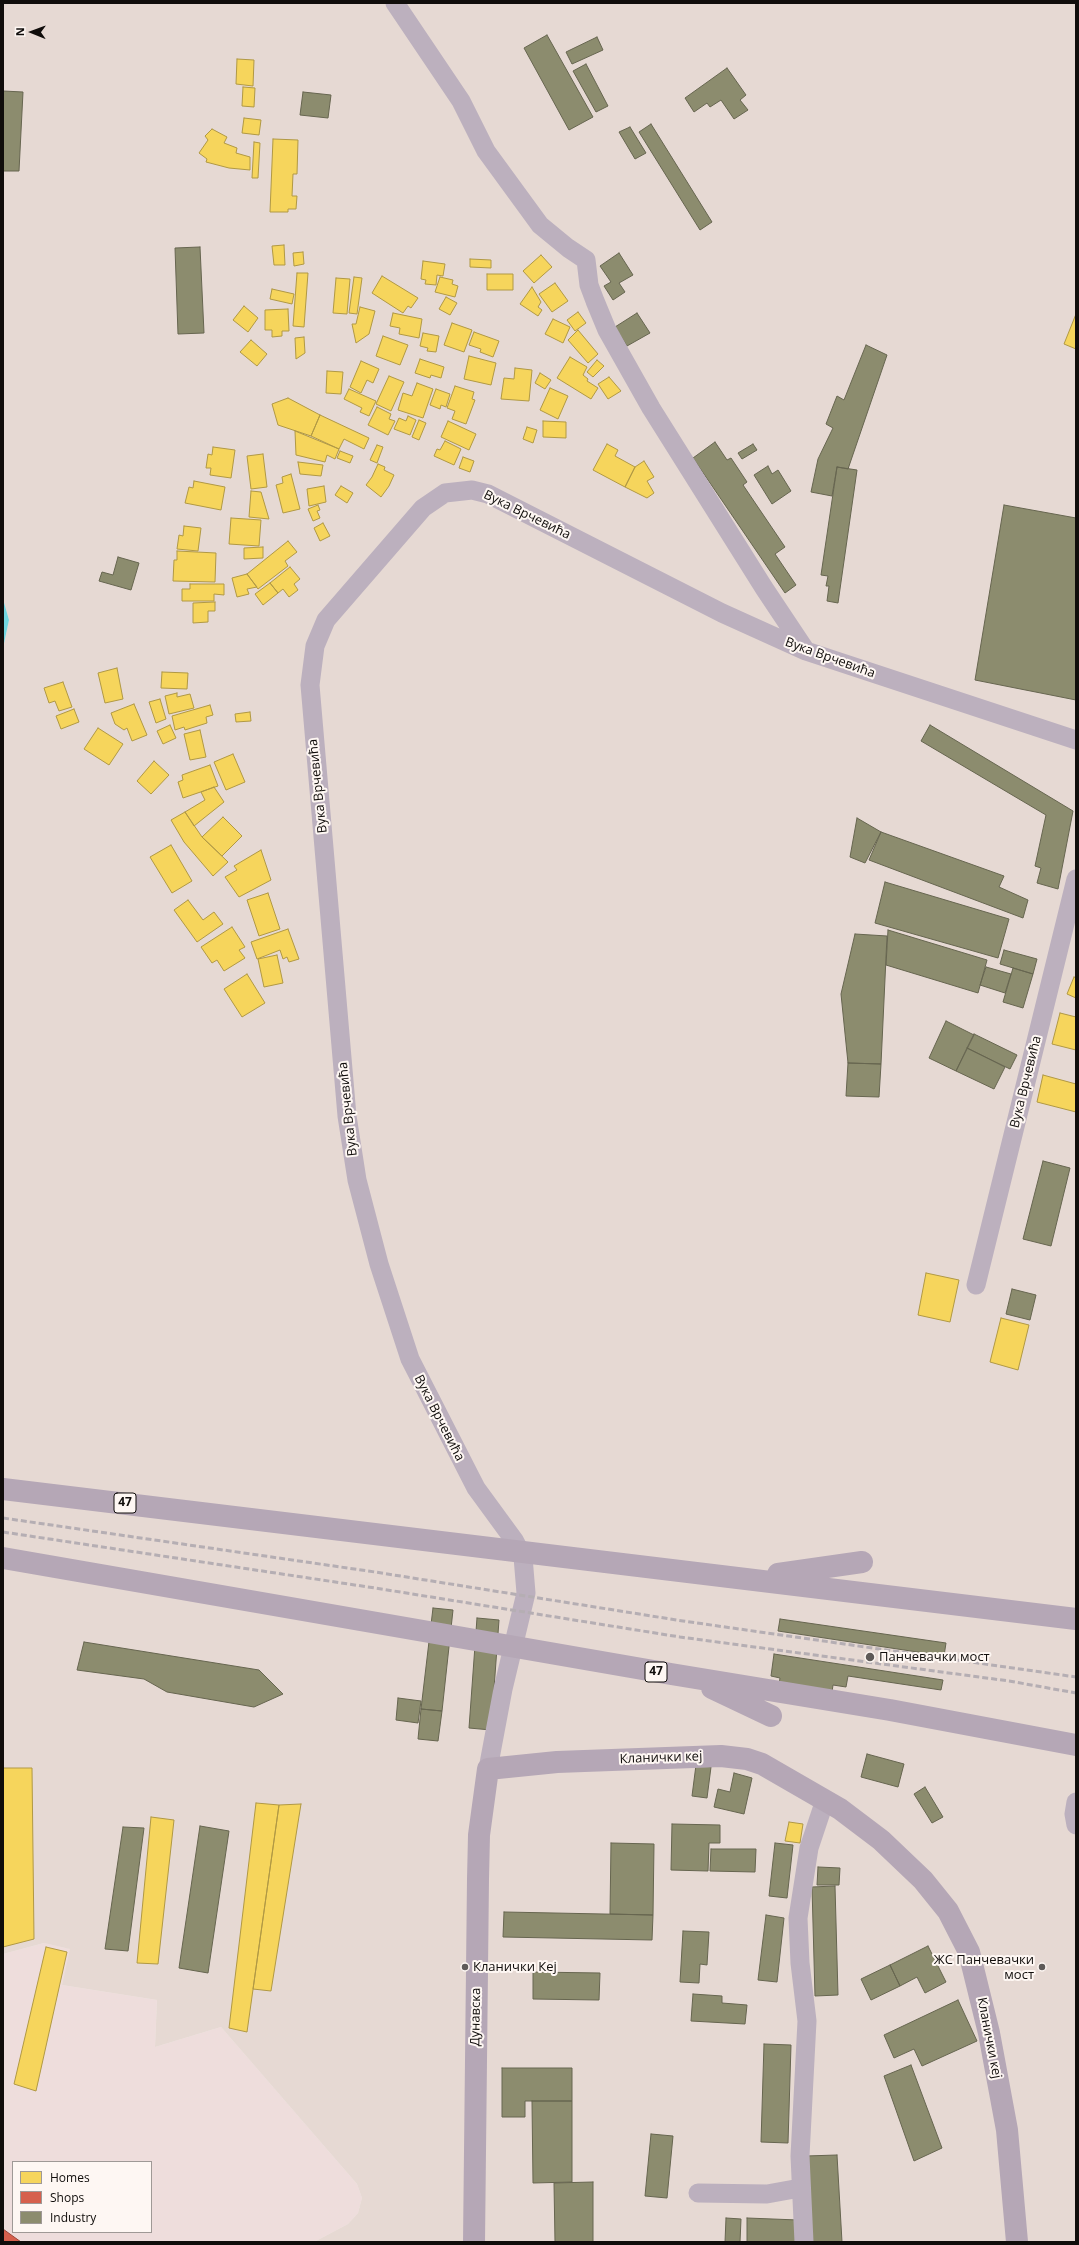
<!DOCTYPE html>
<html>
<head>
<meta charset="utf-8">
<style>
  body { margin:0 }
  #map { position:relative; width:1079px; height:2245px; overflow:hidden; background:#f0e9e6; font-family:"Open Sans",sans-serif }
  canvas { display:block }
  .frame { position:absolute; inset:0; border:4px solid #100d0b; pointer-events:none }
  .legend { position:absolute; left:12px; top:2161px; width:140px; height:72px; box-sizing:border-box; background:#fef7f3; border:1px solid #9f9996; margin:0; padding:5px 7px; list-style:none; font-size:12px; color:#100d0b }
  .legend li { display:flex; align-items:center; gap:8px; height:20px }
  .legend b { width:20px; border:1px solid #9f9996 }
  .north { position:absolute; left:12px; top:12px; width:40px; height:40px; -webkit-text-stroke:3px #fef7f3; paint-order:stroke; rotate:271deg; font-size:11px; font-weight:700; line-height:16px; text-align:center; color:#100d0b }
  .north::after { content:''; display:block; margin:auto; width:14px; height:18px; background:#100d0b; clip-path:polygon(50% 0,100% 100%,50% 72%,0 100%) }
</style>
</head>
<body>
<div id="map">
<canvas width="1079" height="2245"></canvas>
<div class="frame"></div>
<ul class="legend">
<li><b style="height:11px;background:#f6d55c"></b>Homes</li>
<li><b style="height:11px;background:#d6604d"></b>Shops</li>
<li><b style="height:11px;background:#8c8c6e"></b>Industry</li>
</ul>
<div class="north">N</div>
</div>
<script>
const c = document.querySelector('canvas').getContext('2d');
c.lineJoin = 'round';
function fill(path, color) {
  c.fillStyle = color;
  c.fill(path, 'evenodd');
}
function poly(rows) {
  const path = new Path2D();
  for (const r of rows) {
    path.moveTo(r[0], r[1]);
    for (let i = 2; i < r.length; i += 2) path.lineTo(r[i], r[i + 1]);
  }
  return path;
}
function stroke(path, color, width, dash) {
  c.strokeStyle = color;
  c.lineWidth = width;
  c.lineCap = dash ? 'butt' : 'round';
  c.setLineDash(dash || []);
  c.stroke(path);
}
function drawText(font, color, halo, rows, align = 'center') {
  c.font = font + ' "Open Sans",sans-serif';
  c.lineWidth = 4;
  c.setLineDash([]);
  c.textBaseline = 'middle';
  c.strokeStyle = halo;
  c.fillStyle = color;
  for (const [text, x, y, turn = 0] of rows) {
    c.save();
    c.translate(x, y);
    c.rotate((+turn || 0) * Math.PI / 180);
    c.textAlign = isNaN(turn) ? turn : align;
    if (halo) c.strokeText(text, 0, 0);
    c.fillText(text, 0, 0);
    c.restore();
  }
}
fill(poly([
  [44,1943,71,1949,62,1985,157,2000,155,2047,221,2027,357,2184,362,2198,358,2213,348,2224,314,2242,3,2242,3,1954],
  [13,2162,151,2162,151,2232,13,2232]
]), '#eedddc');
fill(poly([
  [3,3,1076,3,1076,2242,314,2242,348,2224,358,2213,362,2198,357,2184,221,2027,155,2047,157,2000,62,1985,70,1949,44,1943,3,1954,3,648,9,620,3,599]
]), '#e6d9d3');
fill(poly([
  [3,599,9,620,3,648]
]), '#72d7e1');
const homes = poly([
  [237,59,254,60,253,86,236,84,237,59],
  [243,87,255,88,254,107,242,106,243,87],
  [244,118,261,120,259,135,242,133,244,118],
  [212,129,227,137,224,143,237,148,236,153,250,157,250,170,229,168,206,162,207,159,199,153,208,140,205,136,212,129],
  [273,139,298,140,297,174,293,174,292,196,297,196,296,209,288,209,288,212,270,212,273,139],
  [254,142,260,143,258,178,252,178,254,142],
  [284,245,285,265,274,265,272,246,284,245],
  [303,252,304,264,294,266,293,253,303,252],
  [541,255,552,267,534,283,523,271,541,255],
  [470,259,491,260,491,268,470,267,470,259],
  [423,261,445,264,443,276,437,275,436,285,425,284,426,280,421,279,423,261],
  [297,273,308,273,304,327,293,326,297,273],
  [487,274,513,274,513,290,487,290,487,274],
  [382,276,418,298,411,308,408,306,403,313,372,293,382,276],
  [354,277,362,278,357,314,349,313,354,277],
  [440,277,453,280,452,284,458,286,455,297,435,292,440,277],
  [336,278,350,279,347,314,333,313,336,278],
  [555,283,568,301,552,312,539,294,555,283],
  [532,287,541,302,538,307,542,310,538,316,520,304,532,287],
  [272,289,294,294,292,304,270,299,272,289],
  [446,297,457,303,450,315,439,309,446,297],
  [244,306,258,318,248,332,233,320,244,306],
  [360,307,375,311,369,334,356,343,352,324,356,324,360,307],
  [288,309,289,331,282,331,282,336,272,337,272,330,265,330,265,310,288,309],
  [578,312,586,323,575,331,567,320,578,312],
  [393,313,422,319,419,338,399,334,400,328,390,326,393,313],
  [1076,314,1076,349,1064,344,1076,314],
  [553,319,570,327,563,343,545,334,553,319],
  [452,323,472,330,464,352,444,345,452,323],
  [578,330,598,354,588,363,568,340,578,330],
  [474,332,499,341,493,357,480,352,481,349,469,345,474,332],
  [423,333,439,336,436,352,427,351,428,348,420,346,423,333],
  [383,336,408,345,400,365,376,356,383,336],
  [304,337,305,353,296,359,295,338,304,337],
  [251,340,267,354,257,366,240,352,251,340],
  [469,356,496,363,491,385,464,379,469,356],
  [570,357,587,367,583,375,588,379,587,381,598,388,591,399,557,378,570,357],
  [420,359,444,367,441,378,431,375,430,378,415,373,420,359],
  [597,360,604,366,593,377,587,372,597,360],
  [361,361,379,369,373,383,367,380,361,393,350,387,361,361],
  [515,368,532,370,529,401,501,399,504,378,514,379,515,368],
  [327,371,343,372,341,394,326,393,327,371],
  [540,373,551,380,545,389,535,383,540,373],
  [389,376,404,382,391,411,376,404,389,376],
  [609,377,621,391,608,399,598,384,609,377],
  [417,383,433,389,423,418,398,410,403,393,412,396,417,383],
  [455,386,474,392,472,399,475,400,466,424,452,419,455,411,447,408,455,386],
  [550,388,568,396,558,419,540,410,550,388],
  [349,389,376,401,369,416,360,412,362,408,344,399,349,389],
  [436,389,450,394,446,407,441,405,440,409,430,405,436,389],
  [288,398,320,415,311,436,278,425,272,404,288,398],
  [377,407,391,414,389,419,395,421,388,435,368,425,377,407],
  [320,415,369,438,364,449,344,439,339,449,311,436,320,415],
  [408,416,416,420,410,435,394,429,399,418,406,421,408,416],
  [419,420,426,423,419,440,412,437,419,420],
  [448,421,476,434,469,450,441,437,448,421],
  [543,421,566,422,566,438,543,437,543,421],
  [527,427,537,430,533,443,523,439,527,427],
  [295,431,339,449,335,459,327,455,325,462,296,455,295,431],
  [445,441,461,449,454,465,434,456,437,449,440,450,445,441],
  [607,444,618,450,615,456,635,467,625,487,593,470,607,444],
  [377,445,383,447,377,463,370,460,377,445],
  [213,447,235,450,231,478,210,475,211,468,206,468,208,454,212,455,213,447],
  [340,451,353,456,350,463,337,458,340,451],
  [263,454,267,487,251,489,247,456,263,454],
  [463,457,474,461,470,472,459,468,463,457],
  [644,461,654,477,647,481,654,493,647,498,625,487,635,467,644,461],
  [298,462,323,465,321,476,300,474,298,462],
  [378,464,385,467,384,470,394,475,389,486,381,497,366,485,372,477,378,464],
  [291,474,300,509,283,513,276,485,283,483,282,477,291,474],
  [194,481,225,487,221,510,185,503,189,487,193,488,194,481],
  [324,486,326,502,309,506,307,489,324,486],
  [341,486,353,493,347,503,335,495,341,486],
  [251,491,261,492,269,519,249,517,251,491],
  [318,505,320,510,317,511,320,518,313,521,308,509,318,505],
  [231,518,261,520,259,546,229,544,231,518],
  [323,523,330,536,320,541,314,528,323,523],
  [184,526,201,528,198,551,177,549,179,535,183,536,184,526],
  [288,541,297,552,285,561,288,566,258,589,247,574,288,541],
  [263,547,263,558,244,559,244,548,263,547],
  [177,551,216,553,215,582,173,581,174,560,177,560,177,551],
  [290,567,300,579,294,584,298,590,289,597,283,589,278,593,270,583,290,567],
  [247,574,257,587,247,589,249,594,237,597,232,578,247,574],
  [270,583,278,593,263,605,255,594,270,583],
  [190,584,224,584,224,595,214,594,214,601,182,601,182,589,190,589,190,584],
  [215,602,215,611,208,611,208,622,193,623,193,603,215,602],
  [117,668,123,699,105,703,98,673,117,668],
  [162,672,188,673,187,689,161,688,162,672],
  [63,682,72,707,59,711,55,701,49,703,44,688,63,682],
  [177,693,177,697,190,694,194,708,169,714,165,696,177,693],
  [160,699,166,719,156,723,149,702,160,699],
  [134,704,147,735,132,741,127,728,124,730,115,724,111,713,134,704],
  [210,705,213,715,206,717,207,723,185,730,184,727,175,730,172,716,210,705],
  [74,709,79,722,61,729,56,716,74,709],
  [250,712,251,721,236,722,235,714,250,712],
  [170,725,176,738,163,744,157,731,170,725],
  [98,728,123,744,109,765,84,749,98,728],
  [200,730,206,757,190,760,184,734,200,730],
  [233,754,245,782,226,790,214,762,233,754],
  [154,761,169,775,151,794,137,781,154,761],
  [210,765,218,786,183,798,178,782,183,780,182,775,210,765],
  [214,787,224,802,194,826,185,812,205,800,201,792,214,787],
  [185,812,202,837,228,862,213,876,184,842,171,820,185,812],
  [223,817,242,836,222,856,202,837,223,817],
  [171,845,192,881,172,893,150,857,171,845],
  [261,850,271,880,239,897,225,877,237,870,234,866,261,850],
  [268,893,280,929,259,936,247,900,268,893],
  [188,900,203,920,214,912,223,924,197,942,174,910,188,900],
  [232,927,245,947,239,950,245,958,224,971,217,960,212,963,201,947,232,927],
  [288,929,299,959,289,962,287,957,283,959,280,950,257,959,251,942,288,929],
  [277,955,283,983,264,987,258,959,277,955],
  [247,974,265,1003,242,1017,224,989,247,974],
  [1074,977,1076,978,1076,998,1067,994,1074,977],
  [1060,1013,1076,1017,1076,1050,1052,1044,1060,1013],
  [1043,1075,1076,1084,1076,1112,1037,1102,1043,1075],
  [926,1273,959,1280,950,1322,918,1315,926,1273],
  [1001,1318,1029,1325,1018,1370,990,1362,1001,1318],
  [3,1768,32,1768,34,1939,3,1947,3,1768],
  [256,1803,279,1805,247,2032,229,2028,256,1803],
  [301,1804,271,1991,253,1989,279,1805,301,1804],
  [151,1817,174,1820,158,1964,137,1963,151,1817],
  [789,1822,803,1824,800,1843,785,1841,789,1822],
  [46,1947,67,1952,36,2091,14,2084,46,1947]
]);
fill(homes, '#f6d55c');
stroke(homes, '#b19944', 1);
const shops = poly([
  [3,2229,21,2242,3,2242,3,2229]
]);
fill(shops, '#d6604d');
stroke(shops, '#9b4739', 1);
const industry = poly([
  [547,35,593,117,569,130,524,48,547,35],
  [597,37,603,50,572,64,566,52,597,37],
  [586,64,608,106,596,112,573,71,586,64],
  [727,68,746,95,740,100,748,110,734,119,721,100,710,107,707,103,694,112,685,98,727,68],
  [3,91,23,92,19,171,3,171,3,91],
  [303,92,331,95,328,118,300,115,303,92],
  [651,124,712,222,700,230,639,132,651,124],
  [630,127,646,153,635,159,619,132,630,127],
  [200,247,204,333,178,334,175,248,200,247],
  [619,253,633,275,619,283,625,292,613,300,604,286,611,282,600,266,619,253],
  [637,313,650,333,627,346,615,327,637,313],
  [866,345,887,355,848,469,837,467,832,496,811,492,818,459,833,428,826,424,837,396,844,400,866,345],
  [715,442,727,460,731,458,747,482,743,485,785,547,775,554,796,585,785,593,693,458,715,442],
  [753,444,757,450,742,459,738,453,753,444],
  [768,466,772,474,778,470,791,491,772,504,754,475,768,466],
  [837,467,857,470,838,603,827,601,829,586,826,586,828,576,821,575,837,467],
  [1004,505,1076,518,1076,700,975,680,1004,505],
  [118,557,139,563,131,590,99,581,102,572,113,575,118,557],
  [930,725,1073,811,1058,889,1037,883,1041,868,1035,866,1046,815,921,741,930,725],
  [857,818,881,832,865,863,850,857,857,818],
  [881,832,1004,876,999,887,1028,900,1023,918,869,860,881,832],
  [885,882,1009,919,998,958,875,923,885,882],
  [888,930,987,960,978,993,886,965,888,930],
  [855,934,887,936,881,1064,848,1063,841,994,855,934],
  [1004,950,1037,959,1033,974,1000,964,1004,950],
  [986,967,1011,974,1005,993,980,985,986,967],
  [1013,968,1033,974,1023,1008,1003,1002,1013,968],
  [946,1021,974,1035,956,1071,929,1058,946,1021],
  [974,1034,1017,1055,1010,1069,967,1048,974,1034],
  [967,1048,1005,1067,994,1089,956,1071,967,1048],
  [848,1063,881,1064,879,1097,846,1096,848,1063],
  [1043,1161,1070,1168,1051,1246,1023,1239,1043,1161],
  [1012,1289,1036,1295,1030,1320,1006,1314,1012,1289],
  [433,1608,453,1610,442,1711,421,1709,433,1608],
  [477,1618,499,1620,491,1730,469,1728,477,1618],
  [780,1619,946,1643,944,1656,778,1631,780,1619],
  [84,1642,259,1670,283,1694,254,1707,167,1692,144,1679,77,1670,84,1642],
  [774,1654,943,1680,941,1690,848,1676,846,1687,833,1685,832,1692,779,1684,780,1678,771,1676,774,1654],
  [398,1698,421,1701,418,1723,396,1720,398,1698],
  [421,1709,442,1711,438,1741,418,1739,421,1709],
  [867,1754,904,1764,898,1787,861,1777,867,1754],
  [696,1765,711,1767,707,1798,692,1796,696,1765],
  [734,1773,752,1778,744,1814,714,1807,718,1789,730,1792,734,1773],
  [925,1787,943,1817,932,1823,914,1794,925,1787],
  [672,1824,720,1825,720,1843,709,1843,708,1871,671,1870,672,1824],
  [200,1826,229,1831,208,1973,179,1968,200,1826],
  [123,1827,144,1828,128,1951,105,1949,123,1827],
  [611,1843,654,1844,653,1915,610,1914,611,1843],
  [775,1843,793,1845,787,1898,769,1896,775,1843],
  [711,1849,756,1849,755,1872,710,1871,711,1849],
  [818,1867,840,1868,839,1885,817,1885,818,1867],
  [835,1886,838,1995,815,1996,812,1887,835,1886],
  [504,1912,653,1915,652,1940,503,1937,504,1912],
  [766,1915,784,1918,777,1982,758,1980,766,1915],
  [683,1931,709,1932,707,1965,700,1964,699,1983,680,1982,683,1931],
  [928,1946,946,1982,925,1993,917,1977,900,1986,890,1965,928,1946],
  [890,1965,900,1986,871,2000,861,1979,890,1965],
  [533,1972,600,1973,599,2000,533,1999,533,1972],
  [693,1994,722,1996,722,2003,747,2005,745,2024,691,2021,693,1994],
  [958,2000,977,2041,922,2066,914,2049,894,2058,884,2035,958,2000],
  [764,2044,791,2045,788,2143,761,2142,764,2044],
  [911,2065,942,2148,914,2161,884,2076,911,2065],
  [502,2068,572,2068,572,2101,525,2101,525,2117,502,2117,502,2068],
  [532,2101,572,2101,572,2182,533,2183,532,2101],
  [651,2134,673,2136,667,2198,645,2196,651,2134],
  [837,2155,842,2242,811,2242,806,2156,837,2155],
  [593,2182,593,2242,555,2242,554,2183,593,2182],
  [726,2218,741,2219,740,2242,725,2242,726,2218],
  [747,2218,798,2220,797,2242,747,2242,747,2218]
]);
fill(industry, '#8c8c6e');
stroke(industry, '#676650', 1);
stroke(poly([
  [395,3,461,101,486,151,540,225,568,248,586,260,589,285,595,301,607,330,651,408,764,588,806,651],
  [976,1285,1076,879],
  [488,1769,503,1689,526,1593,523,1557,514,1540,476,1488,410,1359,379,1264,357,1180,347,1116,310,685,315,646,326,620,423,508,445,493,472,490,488,494,722,613,806,651,1076,740],
  [1076,1802,1074,1814,1076,1825],
  [698,2193,767,2194,800,2188],
  [804,2242,800,2156,807,2021,800,1963,798,1918,809,1848,825,1800]
]), '#bcb0be', 19);
stroke(poly([
  [3,1489,1076,1619],
  [3,1558,671,1674,890,1710,1076,1745],
  [778,1574,862,1562],
  [712,1688,771,1716],
  [474,2242,478,1879,479,1835,488,1769,557,1762,721,1756,747,1759,762,1764,840,1809,881,1840,923,1880,948,1911,969,1952,989,2033,1007,2130,1017,2242]
]), '#b5a7b6', 22);
stroke(poly([
  [3,1518,375,1572,683,1621,1076,1677],
  [3,1532,375,1588,680,1637,1009,1681,1076,1693]
]), '#b5aeb3', 3, [6, 3]);
for (const [x, y, r, color] of [
  [870,1657,5,"#5e5a58"],
  [465,1967,4,"#5e5a58"],
  [1042,1967,4,"#5e5a58"]
]) {
  const dot = new Path2D();
  dot.arc(x, y, r, 0, 2 * Math.PI);
  c.fillStyle = color;
  c.fill(dot);
  stroke(dot, '#fef7f3', 1.5);
}
for (const [x, y, w] of [
  [125,1503,22],
  [656,1672,22]
]) {
  const box = new Path2D();
  box.roundRect(x - w / 2, y - 10, w, 20, 3);
  c.fillStyle = '#fef7f3';
  c.fill(box);
  stroke(box, '#100d0b', 1);
}
drawText('bold 12px', '#100d0b', null, [
  ["47",125,1503],
  ["47",656,1672]
]);
drawText('13px', '#100d0b', '#fef7f3', [
  ["Вука Врчевића",527,515,26],
  ["Вука Врчевића",830,658,20],
  ["Вука Врчевића",318,786,-96],
  ["Вука Врчевића",1026,1082,-76],
  ["Вука Врчевића",348,1109,-96],
  ["Вука Врчевића",439,1418,63],
  ["Кланички кеј",661,1758,-2],
  ["Дунавска",476,2017,-89],
  ["Кланички кеј",989,2038,79]
]);
drawText('13px', '#100d0b', '#fef7f3', [
  ["Панчевачки мост",879,1657],
  ["ЖС Панчевачки",1034,1960,"right"],
  ["мост",1034,1975,"right"],
  ["Кланички Кеј",473,1967]
], 'left');
</script>
</body>
</html>
